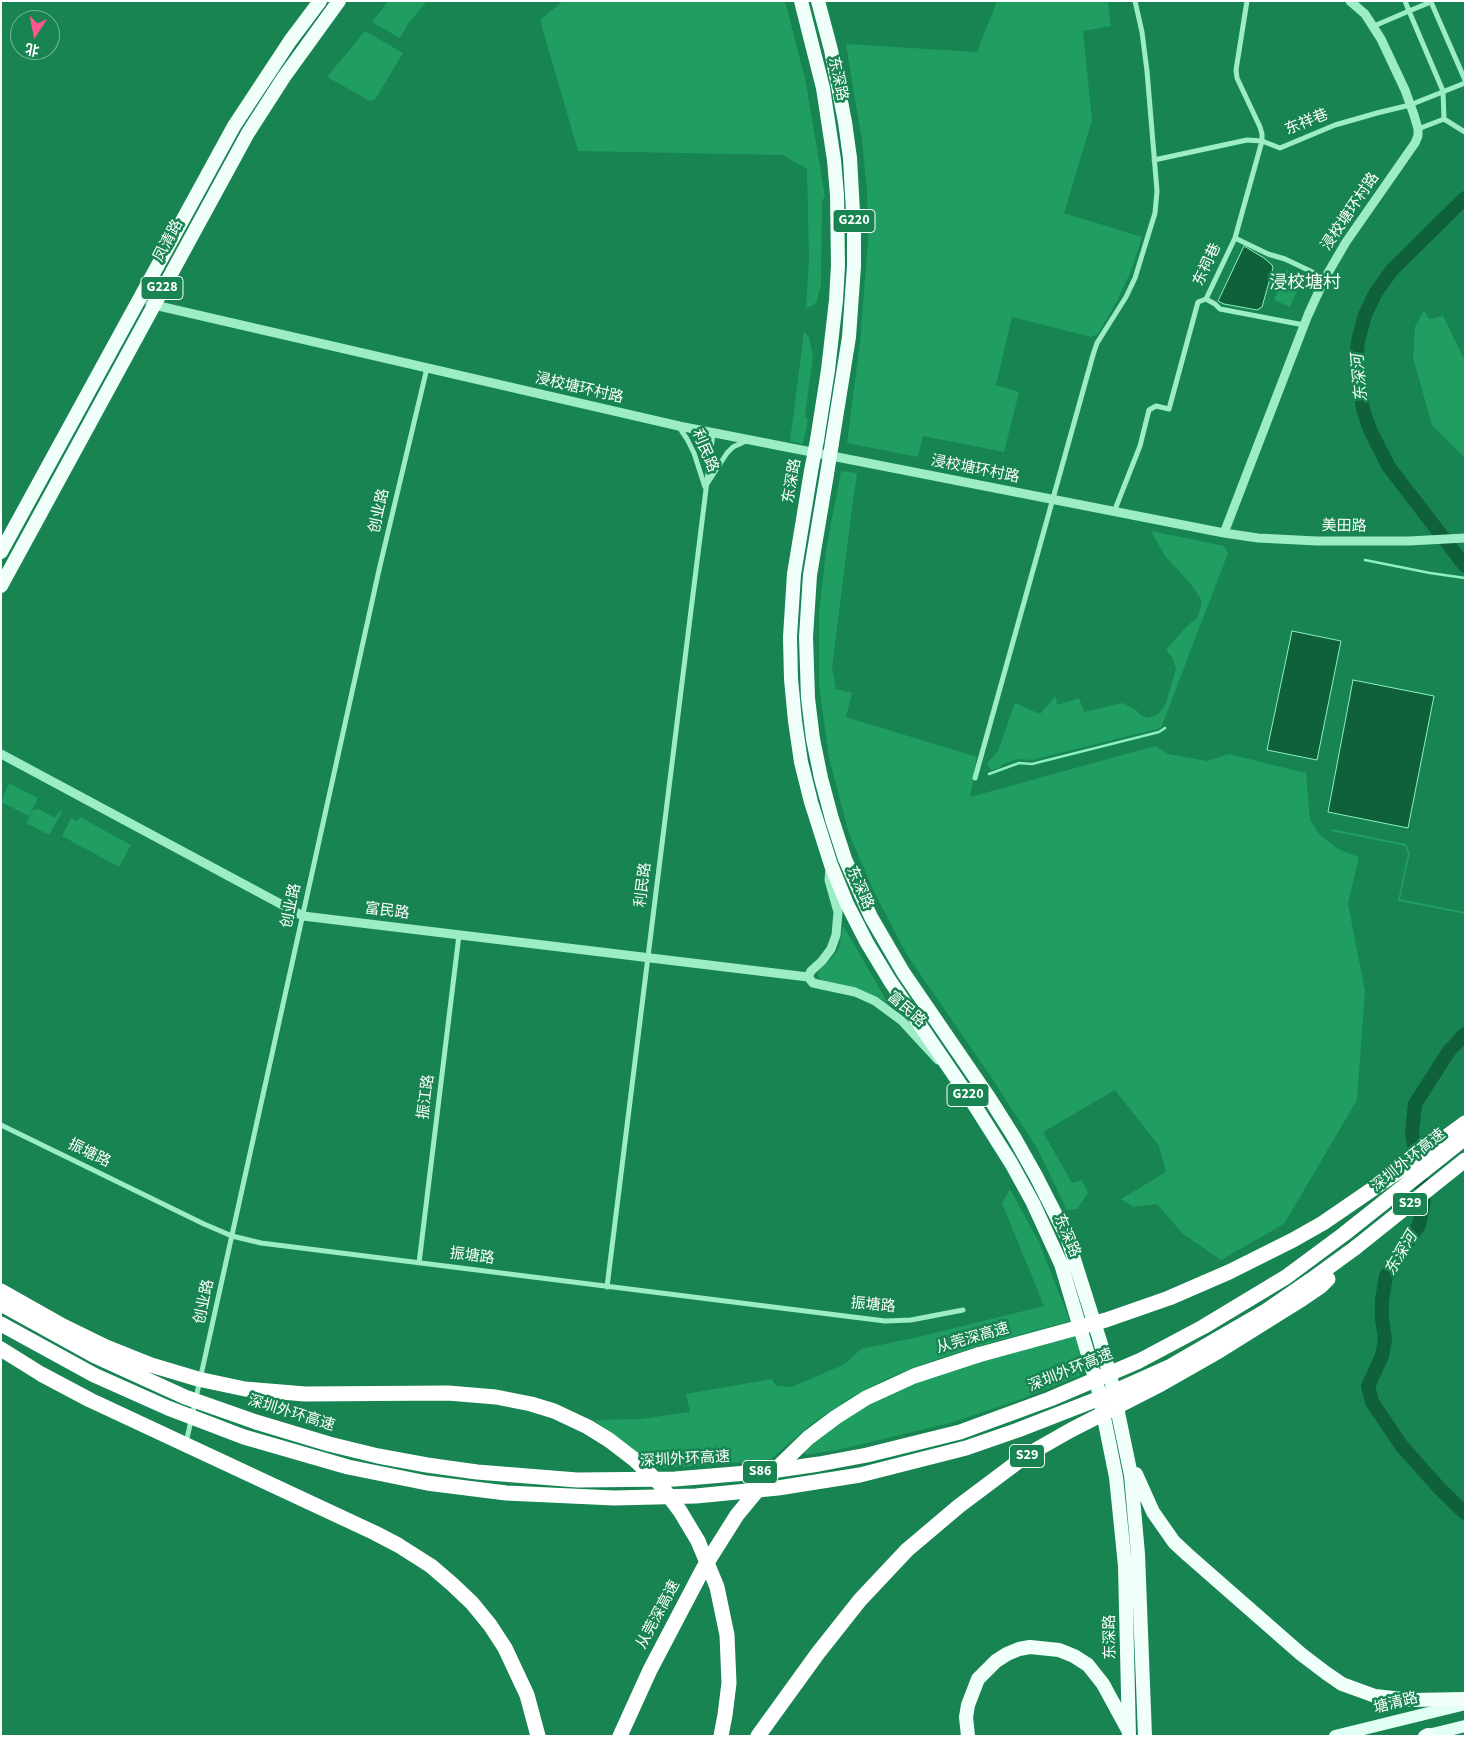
<!DOCTYPE html>
<html>
<head>
<meta charset="utf-8">
<style>
  body { margin:0 }
  #map { position:relative; width:1466px; height:1737px; overflow:hidden; background:#178451; font-family:"Source Sans 3","Noto Sans SC",sans-serif }
  canvas { display:block }
  .frame { position:absolute; inset:0; border:2px solid #fff; pointer-events:none }
  .north { position:absolute; left:10px; top:10px; width:50px; height:50px; box-sizing:border-box; background:#178451; border:1px solid #74b597; border-radius:50%; rotate:191deg; font-size:14px; font-weight:700; line-height:20px; text-align:center; color:#fff }
  .north::after { content:''; display:block; margin:auto; width:18px; height:22px; background:#ff578d; clip-path:polygon(50% 0,100% 100%,50% 72%,0 100%) }
</style>
</head>
<body>
<div id="map">
<canvas width="1466" height="1737"></canvas>
<div class="frame"></div>
<div class="north">北</div>
</div>
<script>
const c = document.querySelector('canvas').getContext('2d');
c.lineJoin = 'round';
function fill(path, color) {
  c.fillStyle = color;
  c.fill(path, 'evenodd');
}
function poly(rows) {
  const path = new Path2D();
  for (const r of rows) {
    path.moveTo(r[0], r[1]);
    for (let i = 2; i < r.length; i += 2) path.lineTo(r[i], r[i + 1]);
  }
  return path;
}
function stroke(path, color, width, dash) {
  c.strokeStyle = color;
  c.lineWidth = width;
  c.lineCap = dash ? 'butt' : 'round';
  c.setLineDash(dash || []);
  c.stroke(path);
}
function drawText(font, color, halo, rows, align = 'center') {
  c.font = font + ' "Source Sans 3","Noto Sans SC",sans-serif';
  c.lineWidth = 5;
  c.setLineDash([]);
  c.textBaseline = 'middle';
  c.strokeStyle = halo;
  c.fillStyle = color;
  for (const [text, x, y, turn = 0] of rows) {
    c.save();
    c.translate(x, y);
    c.rotate((+turn || 0) * Math.PI / 180);
    c.textAlign = isNaN(turn) ? turn : align;
    if (halo) c.strokeText(text, 0, 0);
    c.fillText(text, 0, 0);
    c.restore();
  }
}
fill(poly([
  [388,1,427,1,408,24,400,38,372,22],
  [563,1,785,1,805,78,825,196,822,201,821,284,817,300,814,305,806,308,809,261,807,169,783,155,578,151,540,20],
  [997,1,1108,1,1111,26,1083,31,1092,120,1064,213,1142,237,1131,271,1116,303,1098,334,1091,337,1012,317,996,385,1019,392,1004,452,923,436,918,457,847,443,860,342,868,241,867,191,862,141,846,44,977,52],
  [365,31,403,53,376,98,370,101,327,77],
  [1286,270,1303,276,1290,307,1274,300],
  [1424,310,1429,319,1443,316,1463,357,1465,362,1465,458,1432,425,1413,358,1415,327],
  [804,331,809,337,813,356,805,415,808,420,803,444,790,441],
  [841,471,857,473,850,523,832,667,836,689,852,693,846,717,977,757,970,797,1155,746,1168,754,1207,761,1229,754,1301,772,1306,772,1310,820,1321,836,1338,849,1359,857,1348,904,1365,991,1357,1100,1284,1224,1221,1260,1182,1233,1157,1204,1133,1207,1121,1199,1166,1172,1159,1146,1115,1090,1043,1132,1072,1183,1082,1180,1088,1193,1077,1209,1067,1210,1037,1148,989,1074,907,955,874,892,849,834,829,758,819,685,819,614,826,551],
  [1151,531,1224,546,1228,553,1161,728,1032,760,1019,759,1003,764,997,769,991,770,987,763,998,751,1015,703,1040,714,1056,696,1057,705,1079,698,1084,712,1123,703,1137,711,1140,715,1148,718,1158,714,1165,706,1176,669,1172,657,1166,650,1186,627,1198,617,1202,601,1190,583,1165,556],
  [9,783,38,798,29,816,1,802],
  [39,809,55,818,60,811,62,812,49,835,26,823,33,810],
  [80,817,131,845,119,867,62,836,71,818,77,821],
  [1332,829,1406,844,1410,853,1400,899,1465,912,1465,914,1398,901,1408,853,1405,846,1331,831],
  [843,927,844,927,890,1007,882,1001,820,979,818,975,819,970,831,959,839,948],
  [1010,1189,1039,1242,1070,1321,976,1347,931,1361,888,1378,848,1399,810,1425,771,1459,715,1465,657,1468,594,1420,641,1419,690,1412,686,1394,772,1379,776,1386,792,1387,845,1364,861,1349,918,1337,1044,1306,1002,1203],
  [1075,1336,1086,1373,1019,1400,950,1423,842,1449,806,1455,803,1451,847,1418,880,1398,932,1376,981,1361]
]), '#209d61');
const water = poly([
  [1244,246,1264,258,1272,265,1273,268,1262,307,1257,310,1224,304,1218,301,1244,246],
  [1292,631,1341,641,1317,760,1267,750,1292,631],
  [1353,680,1434,696,1408,828,1328,812,1353,680]
]);
fill(water, '#0f613c');
stroke(water, '#8eefbf', 1);
stroke(poly([
  [1365,560,1430,573,1465,578],
  [989,774,1019,763,1032,764,1159,732,1165,728]
]), '#8eefbf', 2.5);
stroke(poly([
  [1465,198,1392,270,1376,292,1365,315,1358,341,1356,364,1363,409,1370,430,1389,467,1465,566],
  [1465,1034,1449,1051,1415,1104,1412,1132,1424,1200,1419,1225,1386,1276,1382,1300,1382,1319,1385,1339,1382,1356,1368,1386,1372,1402,1401,1445,1440,1489,1465,1513]
]), '#0f613c', 14);
stroke(poly([
  [1405,1,1409,11,1431,2,1465,80],
  [1374,26,1409,11,1443,91,1444,119,1418,129],
  [1444,119,1465,132],
  [1154,160,1247,140,1262,141,1280,148,1335,125,1377,113,1410,105,1465,83],
  [1235,238,1268,254,1285,259,1325,278],
  [1206,299,1215,304,1220,309,1304,325],
  [679,427,687,439,694,453,705,487,727,453,733,447,746,441],
  [1114,512,1140,446,1149,410,1156,406,1169,409,1198,302,1206,299,1235,238,1262,141,1262,134,1260,127,1237,78,1236,70,1247,1],
  [975,778,1093,355,1097,343,1126,297,1135,278,1155,213,1157,191,1147,71,1142,32,1135,1],
  [1,1125,204,1224,232,1236,261,1243,885,1321,911,1320,963,1310],
  [419,1263,459,935],
  [607,1287,713,433],
  [186,1443,379,570,427,368]
]), '#9cecc6', 5);
stroke(poly([
  [150,304,679,426,1224,533,1308,315,1325,278,1346,242,1415,143,1418,136,1418,129,1414,115,1405,90,1381,39,1365,14,1350,1],
  [1224,533,1258,538,1317,541,1409,541,1465,538],
  [1,754,303,916,808,977],
  [830,868,829,880,838,912,836,935,831,949,822,961,811,971,808,977,813,983,855,992,875,1001,902,1021,938,1060]
]), '#9cecc6', 9);
stroke(poly([
  [1335,1736,1465,1704],
  [1424,1736,1465,1726]
]), '#e1fff3', 12);
stroke(poly([
  [801,1,823,88,834,160,837,195,838,265,836,300,828,370,817,440],
  [818,1,831,50,845,122,850,158,854,230,854,266,849,337,832,443],
  [811,471,794,574,790,637,791,679,795,721,801,762,811,802,831,865,847,904,867,943,890,981,975,1106,1011,1163,1033,1203,1061,1264,1098,1388,1116,1477,1125,1566,1129,1736],
  [827,474,810,575,806,637,808,698,813,739,821,778,832,819,845,859,871,917,903,972,990,1099,1014,1137,1036,1176,1067,1237,1100,1341,1111,1379,1131,1475,1138,1554,1145,1736],
  [1,552,234,126,290,41,320,1],
  [1,586,248,133,284,77,339,1],
  [1136,1474,1153,1512,1174,1542,1188,1555,1301,1654,1326,1673,1342,1684,1375,1696,1411,1700,1465,1699],
  [968,1736,966,1717,968,1705,978,1679,996,1661,1007,1654,1019,1649,1030,1647,1059,1650,1074,1656,1088,1665,1103,1684,1128,1730],
  [1426,1736,1428,1735]
]), '#f0fff9', 14);
stroke(poly([
  [1355,1248,1465,1160],
  [609,1440,635,1460,659,1483,680,1511,698,1541],
  [620,1736,650,1670,703,1569,737,1515,770,1475,808,1438,836,1417,866,1398,914,1376,978,1355]
]), '#fff', 15);
stroke(poly([
  [811,471,817,440],
  [827,474,832,443]
]), '#f0fff9', 14);
stroke(poly([
  [1,1291,63,1326,106,1347,151,1365,198,1379,245,1389,305,1394,448,1393,496,1397,531,1404,554,1411,588,1427,609,1440],
  [1,1304,95,1356,185,1397,256,1422,329,1444,378,1456,427,1465,477,1472,577,1480,675,1479,771,1471,819,1464,867,1455,960,1432,1050,1399,1139,1361,1203,1327,1286,1277,1344,1234,1465,1138],
  [1,1324,94,1375,168,1408,244,1437,348,1467,427,1483,506,1493,614,1498,696,1496,778,1488,860,1475,966,1448,1018,1430,1095,1400,1171,1366,1266,1311,1311,1280,1355,1248],
  [1,1349,41,1374,90,1400,375,1533,398,1545,431,1566,452,1584,472,1603,490,1625,505,1648,527,1695,538,1736],
  [978,1355,1106,1320,1169,1298,1229,1272,1293,1240,1323,1223,1409,1164,1465,1123],
  [698,1541,717,1587,727,1635,729,1683,725,1715,721,1736],
  [758,1736,818,1653,860,1600,907,1550,959,1506,1027,1455,1071,1430,1161,1384,1219,1351,1299,1301,1321,1286,1328,1279]
]), '#fff', 15);
for (const [x, y, w] of [
  [854,221,42],
  [162,288,42],
  [968,1095,42],
  [1410,1204,35],
  [1027,1456,35],
  [760,1472,35]
]) {
  const box = new Path2D();
  box.roundRect(x - w / 2, y - 11.5, w, 23, 4);
  c.fillStyle = '#178451';
  c.fill(box);
  stroke(box, '#fff', 1);
}
drawText('bold 14px', '#fff', null, [
  ["G220",854,221],
  ["G228",162,288],
  ["G220",968,1095],
  ["S29",1410,1204],
  ["S29",1027,1456],
  ["S86",760,1472]
]);
drawText('15px', '#fff', '#178451', [
  ["东深路",837,79,78],
  ["东祥巷",1307,123,-22],
  ["浸校塘环村路",1351,212,-56],
  ["凤清路",169,241,-62],
  ["东祠巷",1208,265,-65],
  ["浸校塘环村路",579,389,13],
  ["利民路",704,451,67],
  ["浸校塘环村路",975,470,11],
  ["东深路",793,481,-80],
  ["创业路",380,511,-77],
  ["美田路",1344,527,1],
  ["利民路",644,885,-83],
  ["东深路",859,888,66],
  ["创业路",292,906,-78],
  ["富民路",387,912,7],
  ["富民路",906,1010,41],
  ["振江路",427,1097,-83],
  ["振塘路",89,1154,26],
  ["深圳外环高速",1409,1161,-39],
  ["东深路",1066,1236,67],
  ["振塘路",472,1257,7],
  ["创业路",205,1302,-78],
  ["振塘路",873,1306,5],
  ["从莞深高速",973,1339,-16],
  ["深圳外环高速",1071,1371,-22],
  ["深圳外环高速",291,1414,17],
  ["深圳外环高速",685,1460,-3],
  ["从莞深高速",659,1615,-62],
  ["东深路",1111,1637,-91],
  ["塘清路",1396,1704,-14]
]);
drawText('italic 16px', '#f2fdf8', '#178451', [
  ["东深河",1361,378,-95],
  ["东深河",1402,1254,-59]
]);
drawText('18px', '#fff', '#178451', [
  ["浸校塘村",1305,284]
]);
</script>
</body>
</html>
